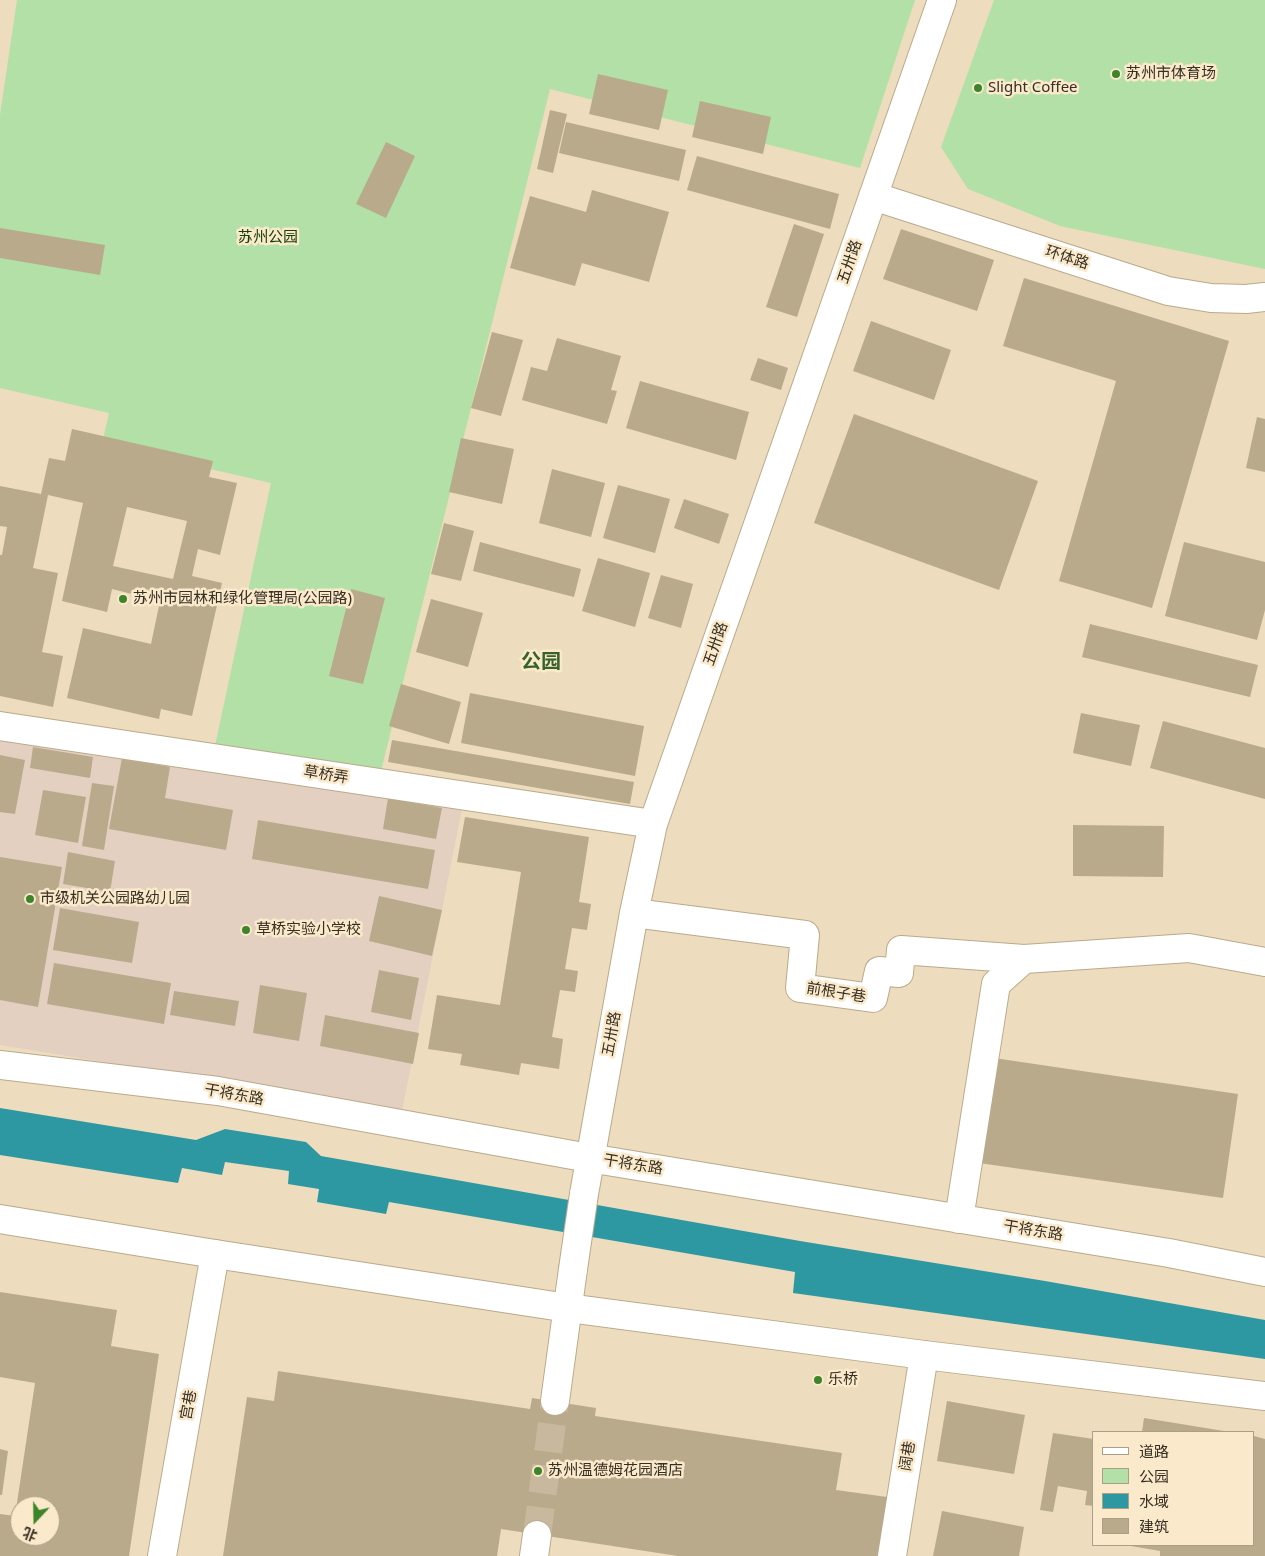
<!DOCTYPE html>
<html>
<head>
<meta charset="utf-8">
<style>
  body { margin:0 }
  #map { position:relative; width:1265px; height:1556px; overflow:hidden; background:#eddcbd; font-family:"Noto Sans","Noto Sans SC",sans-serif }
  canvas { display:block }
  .legend { position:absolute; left:1092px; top:1431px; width:162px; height:115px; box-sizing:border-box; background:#fae9ca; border:1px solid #ac9f87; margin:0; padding:6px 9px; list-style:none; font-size:15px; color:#362f23 }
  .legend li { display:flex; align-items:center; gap:10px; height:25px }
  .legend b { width:25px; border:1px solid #ac9f87 }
  .north { position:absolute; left:10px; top:1496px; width:50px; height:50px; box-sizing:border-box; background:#fae9ca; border:1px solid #ac9f87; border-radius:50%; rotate:201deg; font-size:14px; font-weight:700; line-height:20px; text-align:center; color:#362f23 }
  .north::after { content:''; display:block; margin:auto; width:18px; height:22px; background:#3d842a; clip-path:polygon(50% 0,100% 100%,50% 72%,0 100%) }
</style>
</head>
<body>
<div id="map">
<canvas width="1265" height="1556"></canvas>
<ul class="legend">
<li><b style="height:6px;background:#fff"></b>道路</li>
<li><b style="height:14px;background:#b2e0a6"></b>公园</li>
<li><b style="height:14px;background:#2e98a2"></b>水域</li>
<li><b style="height:14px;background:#baaa8c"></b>建筑</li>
</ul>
<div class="north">北</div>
</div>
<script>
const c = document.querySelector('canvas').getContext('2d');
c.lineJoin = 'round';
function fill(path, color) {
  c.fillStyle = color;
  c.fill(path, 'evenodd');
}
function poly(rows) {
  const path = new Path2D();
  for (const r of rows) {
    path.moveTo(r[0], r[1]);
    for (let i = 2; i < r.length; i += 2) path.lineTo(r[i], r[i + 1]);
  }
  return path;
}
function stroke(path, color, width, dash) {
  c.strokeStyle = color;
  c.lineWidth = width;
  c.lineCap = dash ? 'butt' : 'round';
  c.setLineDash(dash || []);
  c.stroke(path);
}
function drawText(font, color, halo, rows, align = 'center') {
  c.font = font + ' "Noto Sans","Noto Sans SC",sans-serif';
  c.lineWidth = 5;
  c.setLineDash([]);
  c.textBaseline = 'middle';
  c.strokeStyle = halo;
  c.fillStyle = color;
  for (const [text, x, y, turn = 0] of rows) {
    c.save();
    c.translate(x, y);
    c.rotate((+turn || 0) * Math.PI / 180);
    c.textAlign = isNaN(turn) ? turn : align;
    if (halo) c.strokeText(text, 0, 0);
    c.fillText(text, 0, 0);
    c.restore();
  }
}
fill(poly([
  [0,739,462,809,401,1116,201,1078,0,1045]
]), '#e4d0c1');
fill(poly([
  [17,0,915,0,860,168,550,89,381,771,215,746,271,483,102,444,109,413,0,388,0,115],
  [994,0,1265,0,1265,269,1060,226,968,189,941,147]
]), '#b2e0a6');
fill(poly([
  [0,1108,196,1140,225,1129,306,1142,321,1156,800,1241,1045,1281,1265,1320,1265,1359,793,1293,795,1272,389,1202,386,1214,317,1202,319,1189,288,1184,289,1171,225,1162,222,1175,182,1168,178,1183,0,1155]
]), '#2e98a2');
fill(poly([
  [598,74,668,90,659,130,589,114],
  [700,101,771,117,763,154,692,137],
  [550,110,567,114,553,173,537,169],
  [566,122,686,150,679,181,559,153],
  [386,142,415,156,386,218,356,204],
  [697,156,839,194,830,229,687,190],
  [592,190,669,212,649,282,582,263,575,286,510,268,530,196,586,212],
  [794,224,824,234,797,317,766,307],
  [0,228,105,245,100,275,0,258],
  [901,229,994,260,977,311,883,279],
  [1024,278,1229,341,1152,608,1059,581,1116,381,1003,346],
  [871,321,951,350,934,400,853,371],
  [492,332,523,340,501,416,471,408],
  [557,338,621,356,611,390,617,391,607,424,522,400,531,367,547,371],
  [758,358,788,368,781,390,750,380],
  [640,381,749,412,736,460,626,428],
  [854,414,1038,481,999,590,814,523],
  [1257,417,1265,419,1265,472,1246,468],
  [72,429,213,461,209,477,237,483,220,555,198,549,192,576,222,583,192,716,161,709,159,719,67,698,83,628,151,644,160,601,112,589,107,612,62,601,83,503,48,495,33,568,58,573,42,652,63,656,53,707,0,696,0,555,2,555,7,527,0,526,0,486,41,494,49,458,65,461],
  [127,507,187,521,173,579,113,566],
  [461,438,514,449,502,504,449,492],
  [552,469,605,483,591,537,539,523],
  [618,485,670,499,655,553,603,538],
  [684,499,729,514,719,544,674,528],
  [444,523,474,531,461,581,431,574],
  [480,542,581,569,574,597,473,571],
  [1184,542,1265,562,1265,610,1257,640,1165,616],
  [598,558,650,573,635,627,582,611],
  [661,575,693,584,681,628,648,618],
  [351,589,385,598,363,684,329,676],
  [431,599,483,613,468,667,416,652],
  [1090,624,1258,665,1250,697,1082,657],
  [401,684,461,702,449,744,389,726],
  [470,693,644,726,635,776,461,743],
  [1081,713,1140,725,1131,766,1073,753],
  [1163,721,1265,748,1265,799,1150,768],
  [392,740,634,782,630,804,388,762],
  [33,747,93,757,90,778,30,768],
  [0,755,25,760,15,814,0,812],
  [122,758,170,767,165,798,233,810,226,850,109,829],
  [92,783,114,786,104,850,82,846],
  [43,790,86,797,78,843,35,835],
  [388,798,442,808,436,839,383,829],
  [465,817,589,837,579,902,591,904,587,930,572,928,565,969,578,971,575,992,560,990,552,1037,563,1039,559,1069,521,1063,519,1075,460,1065,462,1054,428,1049,437,995,500,1005,521,872,457,862],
  [258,820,435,850,428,889,252,859],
  [1073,825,1164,826,1163,877,1073,876],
  [68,852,115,861,110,892,63,884],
  [0,857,62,867,38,1007,0,1000],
  [379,896,442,910,432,956,369,941],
  [60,908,139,922,132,963,53,950],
  [54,963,171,983,164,1024,47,1004],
  [379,970,419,978,411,1020,371,1012],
  [260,985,307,993,299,1041,253,1033],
  [174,991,239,1001,235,1026,170,1015],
  [325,1015,419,1033,413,1064,320,1046],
  [994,1058,1238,1094,1223,1198,979,1163],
  [0,1292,117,1310,111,1346,159,1354,129,1556,0,1556,0,1514,15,1516,35,1383,0,1377],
  [20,1506,50,1506,50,1536,20,1536],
  [278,1371,530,1409,532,1398,596,1408,595,1416,842,1453,836,1490,887,1497,878,1556,678,1556,501,1529,497,1556,223,1556,247,1397,274,1401],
  [947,1401,1025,1415,1014,1474,937,1461],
  [1144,1418,1224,1431,1224,1432,1142,1432],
  [1053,1433,1094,1439,1094,1506,1085,1505,1087,1491,1058,1486,1053,1512,1040,1510],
  [1254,1436,1265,1439,1265,1556,1160,1556,1160,1551,1131,1546,1254,1545],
  [0,1449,8,1451,2,1495,0,1495],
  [942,1511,1024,1527,1019,1556,933,1556]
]), '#baaa8c');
stroke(poly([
  [537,1535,555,1401]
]), '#c8b99e', 28, [28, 14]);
const minor = poly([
  [873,196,1168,291,1211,298,1246,299,1265,297],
  [0,726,653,824],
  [634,913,805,935,800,988,873,998,879,971,899,973,901,950,1024,959],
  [584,1194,634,913,653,824,942,0],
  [959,1219,996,984,1024,959,1189,948,1265,962],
  [555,1401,573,1269],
  [162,1556,215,1254],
  [534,1556,537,1535],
  [892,1556,924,1355]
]);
const major = poly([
  [0,1065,218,1091,589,1158,1169,1253,1265,1272],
  [0,1219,215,1254,568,1308,924,1355,1265,1396]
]);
stroke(minor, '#baaa8c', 30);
stroke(major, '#baaa8c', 30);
stroke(minor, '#fff', 28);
stroke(major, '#fff', 28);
const minorBridge = poly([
  [573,1269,584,1194]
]);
stroke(minorBridge, '#baaa8c', 30, []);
stroke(minorBridge, '#fff', 28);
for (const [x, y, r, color] of [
  [1116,74,5,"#3d842a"],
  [978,88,5,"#3d842a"],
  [123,599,5,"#3d842a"],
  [30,899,5,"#3d842a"],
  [246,930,5,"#3d842a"],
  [818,1380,5,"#3d842a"],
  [538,1471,5,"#3d842a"]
]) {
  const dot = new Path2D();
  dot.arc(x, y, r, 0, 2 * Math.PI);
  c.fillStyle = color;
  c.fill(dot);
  stroke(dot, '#fae9ca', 2);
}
drawText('15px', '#362f23', '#fae9ca', [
  ["苏州市体育场",1126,74],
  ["Slight Coffee",988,88],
  ["苏州市园林和绿化管理局(公园路)",133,599],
  ["市级机关公园路幼儿园",40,899],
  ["草桥实验小学校",256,930],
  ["乐桥",828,1380],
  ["苏州温德姆花园酒店",548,1471]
], 'left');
drawText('15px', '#154206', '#fae9ca', [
  ["苏州公园",268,238]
]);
drawText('15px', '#362f23', '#fae9ca', [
  ["环体路",1067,258,18],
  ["五卅路",850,262,-71],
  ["五卅路",716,644,-71],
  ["草桥弄",326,775,9],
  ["前根子巷",836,993,9],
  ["五卅路",612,1034,-80],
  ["干将东路",234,1095,10],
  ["干将东路",633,1165,9],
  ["干将东路",1033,1231,9],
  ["宫巷",189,1405,-80],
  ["阔巷",908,1456,-81]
]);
drawText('bold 20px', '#35632a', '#fae9ca', [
  ["公园",541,662]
]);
</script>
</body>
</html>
